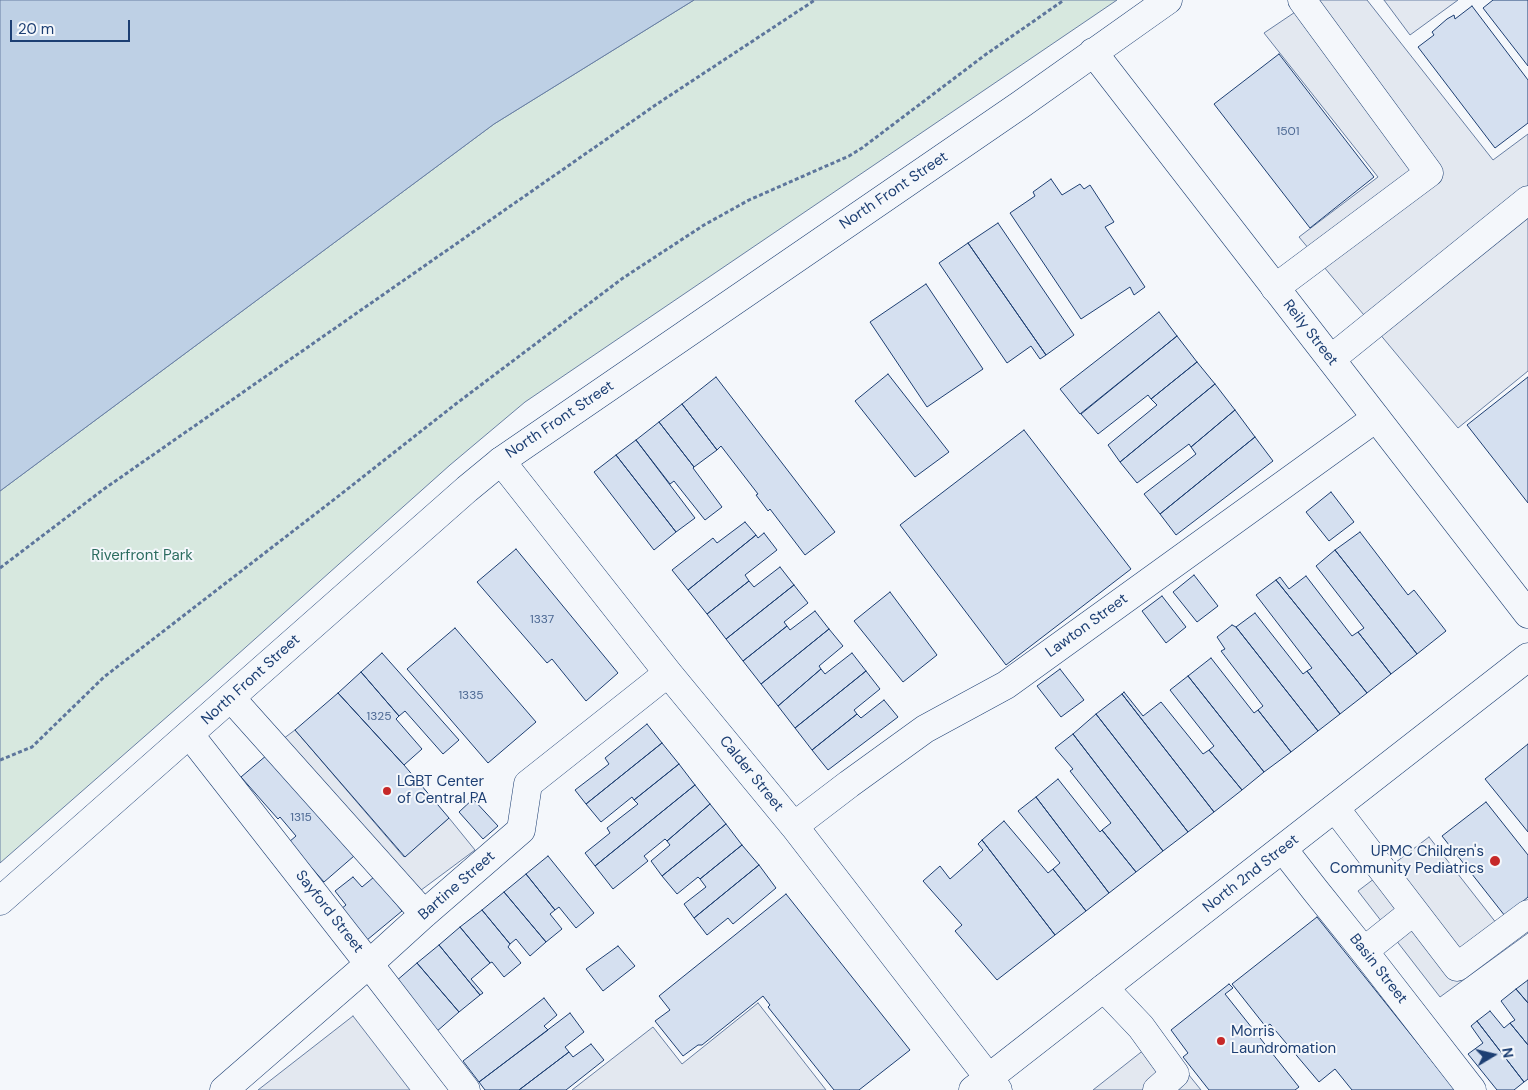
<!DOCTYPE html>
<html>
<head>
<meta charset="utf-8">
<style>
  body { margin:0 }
  #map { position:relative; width:1528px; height:1090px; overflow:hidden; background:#f4f7fb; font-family:"DM Sans",sans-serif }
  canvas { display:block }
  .north { position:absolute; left:1468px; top:1030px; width:50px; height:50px; -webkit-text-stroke:4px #f4f7fb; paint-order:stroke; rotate:81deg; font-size:14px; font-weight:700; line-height:20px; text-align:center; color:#1d3f73 }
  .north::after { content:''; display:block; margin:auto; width:18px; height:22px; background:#1d3f73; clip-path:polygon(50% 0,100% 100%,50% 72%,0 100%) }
  .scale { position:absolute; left:10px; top:20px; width:120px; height:22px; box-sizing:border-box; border:2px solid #1d3f73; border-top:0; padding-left:6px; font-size:15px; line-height:18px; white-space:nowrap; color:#1d3f73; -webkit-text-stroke:4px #f4f7fb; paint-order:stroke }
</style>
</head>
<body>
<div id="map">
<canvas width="1528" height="1090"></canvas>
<div class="north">N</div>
<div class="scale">20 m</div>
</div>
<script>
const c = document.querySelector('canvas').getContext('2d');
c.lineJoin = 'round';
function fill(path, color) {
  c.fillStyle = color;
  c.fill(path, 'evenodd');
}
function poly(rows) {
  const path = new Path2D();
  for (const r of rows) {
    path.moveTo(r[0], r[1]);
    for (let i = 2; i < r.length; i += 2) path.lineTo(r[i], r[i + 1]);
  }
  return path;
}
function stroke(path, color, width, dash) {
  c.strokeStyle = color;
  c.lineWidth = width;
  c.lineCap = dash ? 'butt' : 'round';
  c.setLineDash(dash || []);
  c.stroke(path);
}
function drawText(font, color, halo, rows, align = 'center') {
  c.font = font + ' "DM Sans",sans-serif';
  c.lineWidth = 4;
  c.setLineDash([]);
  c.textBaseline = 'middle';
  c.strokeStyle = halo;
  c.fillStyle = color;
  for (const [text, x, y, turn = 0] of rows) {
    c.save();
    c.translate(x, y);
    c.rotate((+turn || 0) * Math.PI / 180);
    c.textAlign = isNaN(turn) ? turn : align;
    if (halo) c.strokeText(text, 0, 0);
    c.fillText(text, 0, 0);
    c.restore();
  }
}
const green = poly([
  [694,0,1117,0,525,402,450,465,209,680,0,863,0,491,494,124,694,0]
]);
fill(green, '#d7e8df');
stroke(green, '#687fa3', 1);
const parking = poly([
  [1313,0,1367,0,1493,160,1528,134,1528,371,1458,428,1299,237,1378,177,1264,33,1313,0],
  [1384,0,1458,0,1410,35,1384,0],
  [295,730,404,857,449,818,475,850,401,905,267,751,295,730],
  [1429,837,1497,924,1528,901,1528,933,1440,997,1358,891,1429,837],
  [758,1003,826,1090,572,1090,653,1027,682,1064,758,1003],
  [353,1016,410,1090,258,1090,353,1016],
  [1159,1038,1201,1090,1093,1090,1159,1038]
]);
fill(parking, '#e3e8f0');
stroke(parking, '#687fa3', 1);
const water = poly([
  [0,0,694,0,494,124,0,491,0,0]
]);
fill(water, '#bed0e5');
stroke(water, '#687fa3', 1);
const building = poly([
  [1493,0,1528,0,1528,66,1483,8,1493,0],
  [1472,6,1528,80,1528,123,1495,148,1418,47,1434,35,1432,32,1447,19,1454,15,1455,19,1472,6],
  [1279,54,1374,177,1310,228,1214,104,1279,54],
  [1051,179,1062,195,1080,184,1084,189,1090,185,1114,222,1105,227,1145,287,1134,295,1130,287,1081,319,1010,213,1035,196,1033,192,1051,179],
  [998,223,1074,335,1046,355,968,243,998,223],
  [968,243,1046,355,1040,359,1031,346,1007,363,939,263,968,243],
  [926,284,983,369,927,407,870,322,926,284],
  [1159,312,1177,336,1080,414,1060,389,1159,312],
  [1177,336,1197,362,1151,399,1148,395,1098,434,1081,414,1177,336],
  [1197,362,1215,384,1120,462,1108,445,1157,405,1151,399,1197,362],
  [888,374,949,452,915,477,855,401,888,374],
  [716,377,835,532,805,555,770,509,768,511,756,495,758,494,721,446,717,450,682,404,716,377],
  [1528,377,1528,503,1467,425,1528,377],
  [1215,384,1235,410,1191,447,1189,444,1137,483,1120,462,1215,384],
  [682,404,717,450,694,467,659,422,682,404],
  [1235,410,1255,437,1160,514,1144,494,1196,454,1191,447,1235,410],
  [659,422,694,467,693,468,722,507,705,520,674,481,670,484,636,440,659,422],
  [1024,430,1131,569,1006,665,900,525,1024,430],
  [1255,437,1273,461,1176,535,1160,514,1255,437],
  [636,440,695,518,676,532,616,455,636,440],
  [616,455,676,532,654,550,594,472,616,455],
  [1331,492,1354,522,1329,541,1306,512,1331,492],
  [745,522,756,535,688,590,672,570,713,538,717,543,745,522],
  [1360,532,1408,595,1414,590,1446,631,1417,654,1335,550,1360,532],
  [764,533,777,550,745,575,749,581,707,614,688,590,756,535,758,538,764,533],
  [516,549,618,673,586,701,552,659,547,663,477,582,516,549],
  [1335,550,1417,654,1391,674,1358,632,1364,628,1316,566,1335,550],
  [780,567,794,585,726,639,707,614,749,581,754,587,780,567],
  [1194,575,1218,606,1197,622,1173,592,1194,575],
  [1306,576,1352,636,1358,632,1391,674,1367,693,1276,580,1280,577,1289,589,1306,576],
  [1276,580,1367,693,1340,714,1307,671,1312,668,1256,595,1276,580],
  [794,585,808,603,784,622,787,626,743,661,726,639,794,585],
  [890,592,937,655,903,682,854,621,890,592],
  [1162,596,1186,627,1166,643,1142,611,1162,596],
  [815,611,829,629,761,684,743,661,787,626,790,630,815,611],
  [1255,613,1303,674,1307,671,1340,714,1318,731,1236,627,1255,613],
  [1232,625,1236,627,1318,731,1291,752,1258,710,1263,706,1221,651,1225,649,1217,637,1232,625],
  [455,628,536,722,488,763,407,669,455,628],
  [829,629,843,646,819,666,821,669,778,706,761,684,829,629],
  [382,653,459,740,443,754,405,711,399,716,361,672,382,653],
  [852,653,866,671,795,728,778,706,821,669,825,674,852,653],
  [1211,658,1254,713,1258,710,1291,752,1264,772,1188,676,1211,658],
  [1060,669,1084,700,1061,717,1037,686,1060,669],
  [866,671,880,689,854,710,857,714,812,750,795,728,866,671],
  [361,672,399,716,396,719,422,749,404,765,338,693,361,672],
  [1188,676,1264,772,1242,790,1209,750,1214,746,1170,690,1188,676],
  [1124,692,1143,716,1161,702,1203,754,1209,750,1242,790,1214,812,1122,694,1124,692],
  [338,693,404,765,449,818,405,857,295,730,338,693],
  [1122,694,1214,812,1188,832,1096,714,1122,694],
  [884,700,898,717,828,770,812,750,857,714,861,718,884,700],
  [1096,714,1188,832,1163,851,1073,734,1096,714],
  [647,724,662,743,586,804,575,790,609,764,605,758,647,724],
  [1073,734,1163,851,1136,872,1102,830,1111,823,1070,771,1073,769,1055,748,1073,734],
  [662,743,679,764,634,800,632,797,601,822,586,804,662,743],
  [1528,744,1528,832,1485,779,1528,744],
  [267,755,354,856,324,882,289,842,296,836,280,817,278,819,241,777,267,755],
  [679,764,695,785,595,866,585,853,610,833,607,828,638,804,634,800,679,764],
  [1058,779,1100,832,1102,830,1136,872,1109,893,1036,797,1058,779],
  [695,785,710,804,667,841,665,839,644,856,648,861,613,889,595,866,695,785],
  [1036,797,1109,893,1086,911,1053,869,1060,863,1018,811,1036,797],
  [473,799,498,826,483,839,459,812,473,799],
  [1486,802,1528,855,1528,897,1505,916,1442,836,1486,802],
  [710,804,726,824,662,876,651,861,670,845,667,841,710,804],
  [1004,821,1048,873,1053,869,1086,911,1055,935,982,840,1004,821],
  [726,824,742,845,700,879,698,877,677,894,662,876,726,824],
  [982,840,1055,935,997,980,955,931,962,925,923,881,940,866,950,879,983,850,978,844,982,840],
  [742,845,759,865,694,918,684,904,706,887,700,879,742,845],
  [548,856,594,913,576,928,559,907,555,910,526,874,548,856],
  [759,865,776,888,733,924,728,918,707,935,694,918,759,865],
  [526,874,555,910,550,914,562,929,546,942,504,892,526,874],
  [353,877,362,887,374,877,402,911,367,940,341,909,346,905,335,891,353,877],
  [504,892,546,942,530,956,516,939,510,944,482,910,504,892],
  [786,894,910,1050,859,1090,834,1090,768,1007,770,1005,763,996,702,1045,698,1045,683,1056,655,1021,670,1010,659,996,786,894],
  [482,910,510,944,508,947,521,963,504,977,492,962,490,963,460,927,482,910],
  [1317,917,1455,1090,1352,1090,1335,1069,1319,1082,1270,1024,1266,1027,1232,984,1317,917],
  [460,927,490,963,471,979,483,993,480,995,439,945,460,927],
  [439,945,480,995,459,1012,417,963,439,945],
  [618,946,635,966,603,991,586,969,618,946],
  [417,963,459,1012,436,1032,395,982,417,963],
  [1528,980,1528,1003,1516,989,1528,980],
  [1229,984,1233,988,1225,994,1299,1087,1295,1090,1209,1090,1183,1057,1188,1053,1171,1030,1229,984],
  [1516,989,1528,1003,1528,1045,1510,1023,1515,1020,1501,1001,1516,989],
  [544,998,557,1015,544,1026,548,1030,479,1082,463,1061,544,998],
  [1490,1011,1504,1028,1510,1023,1528,1045,1528,1079,1524,1082,1477,1021,1490,1011],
  [570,1013,584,1032,565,1047,569,1052,519,1090,485,1090,479,1082,570,1013],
  [1477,1021,1524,1082,1514,1090,1497,1090,1468,1054,1483,1043,1471,1026,1477,1021],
  [591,1044,604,1060,566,1090,519,1090,569,1052,573,1057,591,1044]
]);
fill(building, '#d5e0f0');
stroke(building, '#1d3f73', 1);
const minor = poly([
  [1275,288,1429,173,1302,0],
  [1331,359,1528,200],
  [501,461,668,673,794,826,998,1090],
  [231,698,424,914],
  [190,735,369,964,466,1090],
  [1335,808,1457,967,1528,914],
  [794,826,849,784,925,729,1006,685,1376,418],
  [1283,849,1315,890,1364,951,1472,1090],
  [1364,951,1414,911],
  [1104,988,1141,1027,1175,1074,1157,1090],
  [224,1090,369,964,424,914,521,830,528,784,668,673]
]);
const major = poly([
  [1093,52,1528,614],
  [0,901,467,489,501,461,1020,105,1168,0],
  [973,1090,1528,657]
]);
stroke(minor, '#1d3f73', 29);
stroke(major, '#1d3f73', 29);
stroke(poly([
  [0,568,104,489,657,104,815,0],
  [0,760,32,747,104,677,336,498,457,403,623,278,704,225,749,200,849,156,862,148,985,55,1064,0]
]), '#5e769c', 3, [4, 2.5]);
stroke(minor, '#f4f7fb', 28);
stroke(major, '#f4f7fb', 28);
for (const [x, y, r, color] of [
  [387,791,5,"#c62828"],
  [1495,861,6,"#c62828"],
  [1221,1041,5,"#c62828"]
]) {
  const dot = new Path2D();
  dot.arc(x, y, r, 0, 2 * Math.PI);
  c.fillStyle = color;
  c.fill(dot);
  stroke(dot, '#f4f7fb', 2);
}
drawText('12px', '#4b6792', null, [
  ["1501",1288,132],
  ["1337",542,620],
  ["1335",471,696],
  ["1325",379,717],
  ["1315",301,818]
]);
drawText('15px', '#1d3f73', '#f4f7fb', [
  ["North Front Street",894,191,-34],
  ["Reily Street",1310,333,52],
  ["North Front Street",560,420,-34],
  ["Lawton Street",1087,626,-36],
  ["North Front Street",251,680,-42],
  ["Calder Street",751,774,51],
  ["North 2nd Street",1251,874,-38],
  ["Bartine Street",457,886,-41],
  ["Sayford Street",329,912,52],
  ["Basin Street",1378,969,52]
]);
drawText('15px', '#2c6c60', '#f4f7fb', [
  ["Riverfront Park",142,556]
]);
drawText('15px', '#1d3f73', '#f4f7fb', [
  ["LGBT Center",397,782],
  ["of Central PA",397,799],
  ["UPMC Children's",1484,852,"right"],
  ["Community Pediatrics",1484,869,"right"],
  ["Morris",1231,1032],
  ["Laundromation",1231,1049]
], 'left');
</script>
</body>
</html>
